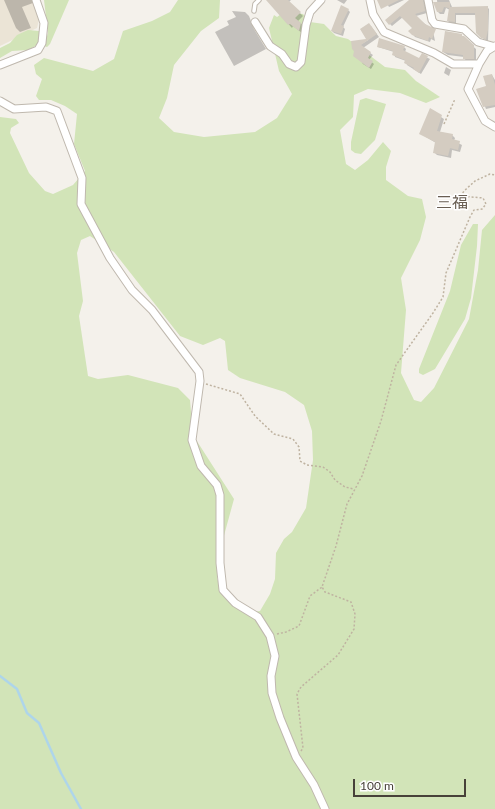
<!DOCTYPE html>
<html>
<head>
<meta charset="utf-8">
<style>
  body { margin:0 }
  #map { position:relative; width:495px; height:809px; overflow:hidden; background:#f4f1eb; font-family:Lato,sans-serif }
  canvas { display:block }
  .scale { position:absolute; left:353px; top:779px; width:113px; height:18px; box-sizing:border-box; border:2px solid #474139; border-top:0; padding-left:5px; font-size:12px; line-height:14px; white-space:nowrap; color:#474139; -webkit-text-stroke:3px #fff; paint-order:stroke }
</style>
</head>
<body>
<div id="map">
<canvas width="495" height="809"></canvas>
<div class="scale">100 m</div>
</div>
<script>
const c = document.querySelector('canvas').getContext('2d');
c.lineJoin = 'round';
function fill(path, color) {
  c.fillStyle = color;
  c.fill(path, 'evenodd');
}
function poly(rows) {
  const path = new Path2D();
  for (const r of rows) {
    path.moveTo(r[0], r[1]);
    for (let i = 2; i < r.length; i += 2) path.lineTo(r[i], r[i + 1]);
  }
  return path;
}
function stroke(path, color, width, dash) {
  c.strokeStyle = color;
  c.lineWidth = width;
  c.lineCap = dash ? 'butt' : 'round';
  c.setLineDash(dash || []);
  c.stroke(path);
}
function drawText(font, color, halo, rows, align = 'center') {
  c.font = font + ' Lato,"Noto Sans JP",sans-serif';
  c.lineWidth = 3;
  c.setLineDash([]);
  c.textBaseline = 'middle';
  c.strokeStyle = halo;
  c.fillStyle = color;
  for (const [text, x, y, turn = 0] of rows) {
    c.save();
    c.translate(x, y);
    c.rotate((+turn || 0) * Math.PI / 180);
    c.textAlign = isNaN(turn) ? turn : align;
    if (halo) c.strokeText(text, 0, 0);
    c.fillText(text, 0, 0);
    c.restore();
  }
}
fill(poly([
  [0,0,32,0,39,20,37,28,0,46]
]), '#ebe4d6');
fill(poly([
  [44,0,69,0,50,44,47,47,44,46,48,33],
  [178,0,220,0,219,18,201,31,174,65,167,98,159,118,174,132,204,137,255,132,277,118,292,94,279,71,269,28,274,15,277,17,284,12,303,14,310,22,324,24,336,36,348,39,385,67,405,70,416,81,440,97,426,103,400,93,368,89,354,95,353,117,340,130,346,164,355,170,368,160,383,142,391,151,386,167,386,180,408,196,422,199,426,217,420,240,401,278,406,310,401,373,414,400,421,402,434,388,469,319,478,270,482,230,495,215,495,809,0,809,0,117,16,119,19,123,11,128,10,133,29,173,45,191,53,194,73,185,85,171,74,144,77,114,65,106,51,100,39,100,36,96,42,79,36,74,34,65,44,58,93,71,114,59,123,31,152,21,170,12],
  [90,236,114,252,180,336,203,345,220,338,225,341,228,370,240,378,285,392,304,405,312,431,313,460,306,508,292,532,284,539,276,553,275,579,270,594,260,611,244,613,233,606,217,579,217,561,234,499,193,435,190,400,178,388,128,375,98,379,88,376,79,316,83,301,77,253,81,240],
  [28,30,39,31,40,34,39,44,28,50,12,51,0,58,0,48,10,43,17,35],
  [366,98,386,104,375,140,361,154,355,153,351,150,351,142,360,100],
  [473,224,478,224,477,246,471,298,465,319,435,369,423,375,419,373,419,369,450,291,461,245]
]), '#d2e4b8');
fill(poly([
  [4,0,32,0,33,3,22,7,31,28,20,32,16,28],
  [267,0,291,0,289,2,303,16,298,21,304,26,302,33,293,26,292,28],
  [337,0,347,0,344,4],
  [385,0,404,0,389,7],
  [411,0,426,0,427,13,416,16,433,31,435,41,431,39,430,42,415,37,410,31,413,28,403,17,392,26,386,20],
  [437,0,449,0,452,7,487,7,489,9,488,41,484,39,477,33,476,15,456,15,456,24,450,23,448,21,450,10,446,8,444,14,440,14,438,12],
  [348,10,350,12,343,27,345,29,343,36,334,33,332,31],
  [232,11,245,12,249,16,254,29,266,49,234,66,215,32,229,25,227,21,236,17],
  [371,26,379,37,363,48,373,55,369,60,374,64,371,69,363,64,353,49,368,40],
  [461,35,476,49,476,61,466,61,464,57,448,55,443,52],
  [378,47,404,47,406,49,405,52,419,60,422,55,430,59,421,74,407,65,406,61,395,57,394,52],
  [446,67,451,70,449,76,444,73],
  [492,75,495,80,495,107,486,109,478,89,487,87],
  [430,110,444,119,440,132,452,135,455,138,454,141,462,145,460,152,452,150,451,158,437,155,434,152,436,143,421,134]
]), '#0003');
stroke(poly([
  [0,676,17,689,27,713,39,723,61,773,81,809]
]), '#aed5ea', 2.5);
fill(poly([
  [266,0,288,0,301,12,295,18,301,23,299,31,290,24,288,25],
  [377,0,399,0,381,9],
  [409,0,423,0,425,11,415,14,425,24,436,29,432,39,429,37,428,41,412,35,408,31,412,28,400,16,389,25,385,20],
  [433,2,450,2,450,7,488,6,488,30,486,39,481,38,476,33,475,13,455,13,455,22,447,21,449,8,444,7,442,12,437,12],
  [341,5,349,9,341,25,344,26,341,34,331,31],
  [369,23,377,34,361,45,371,52,368,58,373,61,369,68,353,56,354,51,352,49,351,41,366,39,360,29],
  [445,31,462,34,462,36,464,36,474,45,474,59,463,59,463,55,442,52],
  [379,38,405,46,403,50,419,58,422,53,428,56,419,73,413,69,414,68,404,63,405,60,392,55,393,51,377,47],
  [492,74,495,85,495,105,483,107,476,89,486,86,483,76],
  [430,108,442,115,437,131,453,134,452,139,460,141,458,150,450,148,448,156,433,153,435,142,419,134]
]), '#d4ccc1');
const service = poly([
  [254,11,255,4,259,0]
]);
const minor = poly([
  [370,0,373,14,384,32,434,53,453,64,479,64,487,51,495,46],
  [428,0,432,20,435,24,464,29,478,42,492,46],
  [255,22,270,46,282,54,289,64,296,67,301,62,306,25,310,12,321,0],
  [479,64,468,89,485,121,495,127],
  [0,65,38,50,42,43,44,23,36,0],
  [0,101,14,109,46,107,57,111,82,178,81,204,110,258,132,290,152,310,199,372,200,381,192,440,201,466,217,485,220,495,220,563,223,590,235,603,258,617,270,636,275,656,271,676,272,693,280,718,296,757,314,785,325,809]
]);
stroke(service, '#bfb8ae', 5.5);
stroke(minor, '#bfb8ae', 9);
stroke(poly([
  [444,124,455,99],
  [206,384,240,394,255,416,274,434,293,439,299,447,300,461,307,465,323,467,330,472,335,480,345,487,354,489],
  [277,634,286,632,299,626,310,596,322,587],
  [301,751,303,748,297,694,301,687,338,655,354,629,355,614,351,602,325,592,322,587,336,546,347,504,362,476,381,421,396,365,433,313,443,297,446,273,470,217,474,210,482,209,486,204,483,198,461,196,464,191,475,181,490,174,495,175]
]), '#bfb3a1', 1.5, [2, 2]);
stroke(service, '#fff', 3.5);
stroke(minor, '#fff', 7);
drawText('16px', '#695e52', '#fff', [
  ["三福",452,203]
]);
</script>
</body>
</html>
